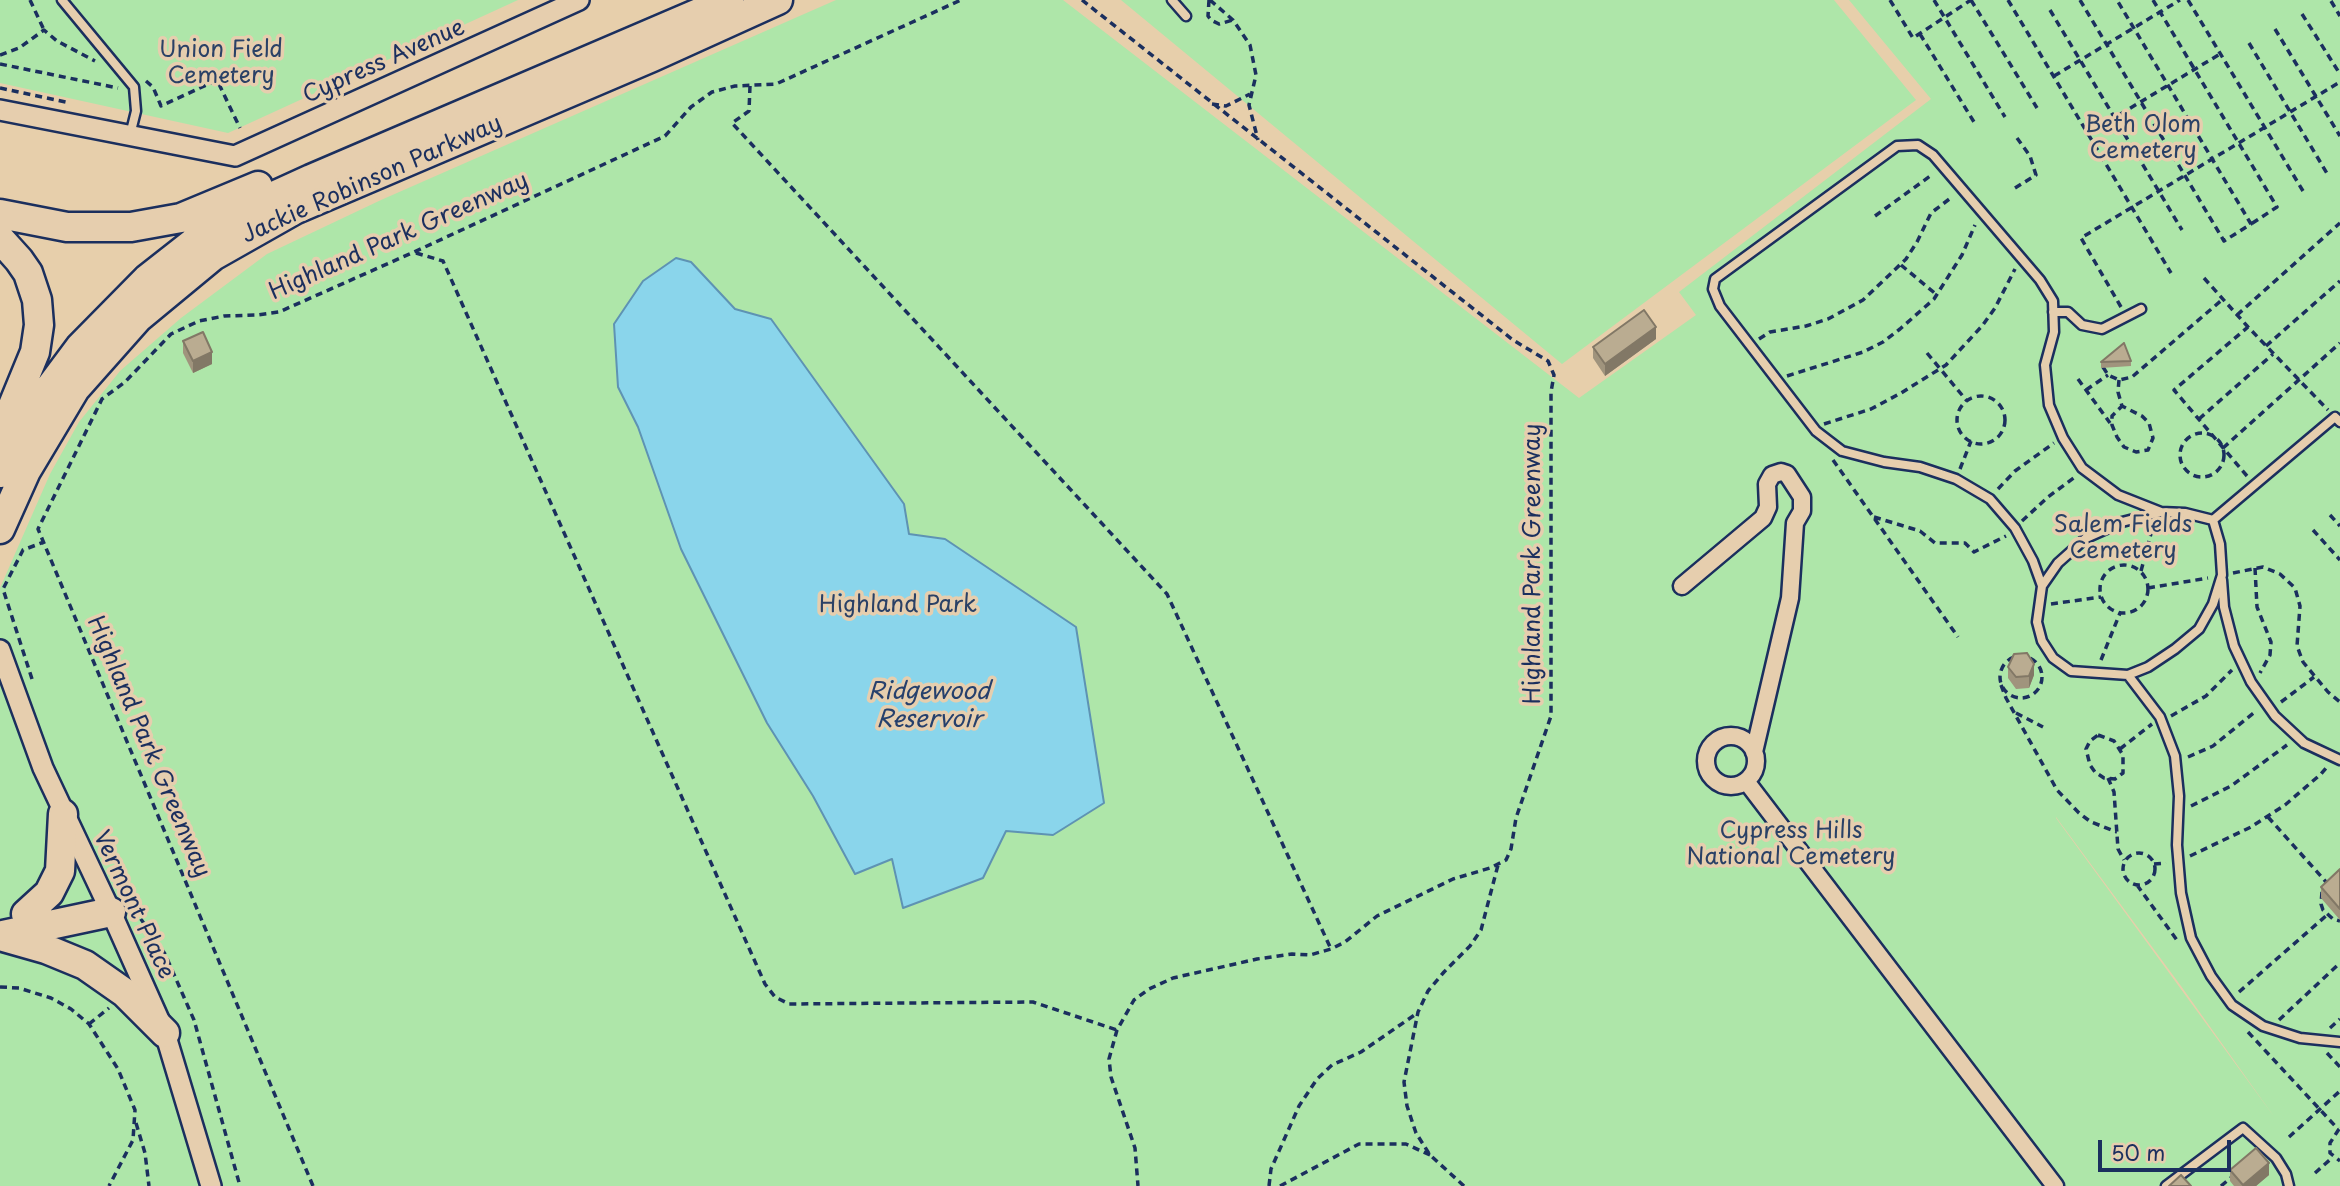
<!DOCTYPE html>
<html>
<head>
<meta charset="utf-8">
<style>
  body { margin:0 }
  #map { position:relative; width:2340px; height:1186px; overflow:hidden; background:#e7cfab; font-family:"Playpen Sans",sans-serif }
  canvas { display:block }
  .scale { position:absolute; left:2098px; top:1140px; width:133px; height:32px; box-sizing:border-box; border:4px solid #1b2f5e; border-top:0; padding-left:9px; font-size:21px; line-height:24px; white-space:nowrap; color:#1b2f5e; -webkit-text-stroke:5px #e6ceae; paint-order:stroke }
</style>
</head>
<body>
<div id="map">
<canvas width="2340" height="1186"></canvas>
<div class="scale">50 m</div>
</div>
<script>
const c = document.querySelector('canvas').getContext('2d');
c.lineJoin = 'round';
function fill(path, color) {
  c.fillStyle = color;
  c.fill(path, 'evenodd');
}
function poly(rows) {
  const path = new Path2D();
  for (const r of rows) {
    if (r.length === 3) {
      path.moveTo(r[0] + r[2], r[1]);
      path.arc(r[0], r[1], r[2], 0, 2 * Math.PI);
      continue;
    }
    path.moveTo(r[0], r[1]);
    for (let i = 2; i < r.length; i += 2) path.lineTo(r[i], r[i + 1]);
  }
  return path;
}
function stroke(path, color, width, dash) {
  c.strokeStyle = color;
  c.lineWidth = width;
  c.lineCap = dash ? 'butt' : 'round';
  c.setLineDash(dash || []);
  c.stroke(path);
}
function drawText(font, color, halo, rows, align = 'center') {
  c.font = font + ' "Playpen Sans",sans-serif';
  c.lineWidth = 7;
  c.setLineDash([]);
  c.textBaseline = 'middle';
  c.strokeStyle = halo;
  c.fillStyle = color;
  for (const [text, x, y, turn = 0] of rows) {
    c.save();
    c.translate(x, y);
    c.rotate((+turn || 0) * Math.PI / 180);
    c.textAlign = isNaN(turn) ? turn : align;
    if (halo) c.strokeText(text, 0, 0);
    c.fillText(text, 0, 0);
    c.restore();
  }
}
fill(poly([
  [0,0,518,0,228,133,0,83],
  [836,0,1063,0,1579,398,1696,315,1679,292,1931,99,1849,0,2340,0,2340,1186,0,1186,0,588,50,474,79,422,120,371,181,318,267,254,381,200],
  [2056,817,2181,986,2275,1118,2056,818],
  [1121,0,1834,0,1916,100,1562,364]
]), '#aee6a9');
const water = poly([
  [676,258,691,262,735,309,771,319,904,504,909,534,945,539,1076,627,1104,803,1053,835,1006,831,983,878,903,908,892,859,855,874,813,796,767,723,681,549,638,427,618,387,614,324,643,281,676,258]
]);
fill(water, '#8ad5eb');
stroke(water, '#5e93b3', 2);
const service = poly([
  [62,0,134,87,136,111,130,135],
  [1172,0,1186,16],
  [2053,312,2068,312,2082,325,2102,329,2141,309],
  [2161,512,2185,513,2213,520,2220,544,2222,575,2213,604,2199,629,2175,649,2148,667,2128,675,2071,671,2053,658,2042,641,2037,622,2042,586,2058,563,2086,538,2122,522,2161,512],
  [2213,520,2335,417,2340,422],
  [2222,580,2224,607,2234,646,2251,682,2275,716,2304,743,2340,760],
  [2042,586,2033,561,2015,528,1990,499,1956,479,1920,467,1884,462,1842,451,1816,431,1720,306,1713,289,1715,279,1897,146,1918,145,1933,155,2040,280,2053,301,2054,332,2045,365,2049,405,2063,438,2082,468,2118,495,2161,512],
  [2128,675,2160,717,2175,756,2179,796,2177,845,2181,893,2191,938,2211,976,2232,1005,2263,1026,2300,1038,2340,1042],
  [2166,1186,2243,1128,2276,1158,2286,1174,2289,1186]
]);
const minor = poly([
  [1682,586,1763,518,1768,507,1767,484,1772,475,1781,472,1787,474,1802,497,1802,511,1795,523,1790,598,1754,752],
  [1731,761,25],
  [1746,781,2055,1186]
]);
const tertiary = poly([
  [0,110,235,156,579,0],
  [0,650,43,768,111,912,165,1033,211,1186]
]);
const motorway = poly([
  [0,214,67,227,131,227,181,218,258,186],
  [0,239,19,260,28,273,37,300,39,325,35,352,0,437],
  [0,473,42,398,80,347,147,279,198,239,254,205,311,179,729,0],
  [0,529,26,471,75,389,138,318,213,256,296,209,652,57,778,0],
  [26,914,49,893,60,871,63,814],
  [3,935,111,912],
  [0,936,46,949,85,965,125,993,165,1033]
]);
stroke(service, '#1b2f5e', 13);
stroke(minor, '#1b2f5e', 21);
stroke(tertiary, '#1b2f5e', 24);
stroke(motorway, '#1b2f5e', 33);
stroke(poly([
  [30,0,44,30],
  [1082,0,1513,340,1548,361,1554,375,1551,392,1551,716,1516,818,1511,849,1506,860,1490,868,1453,879,1377,916,1345,942,1331,949,1310,955,1292,954,1257,959,1173,978,1149,989,1134,1000,1117,1030,1109,1059,1111,1077,1135,1148,1138,1186],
  [1209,0,1208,16,1211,20,1219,24,1233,20],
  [1210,0,1233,20,1250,45,1256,75,1249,105,1258,140],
  [1890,0,1913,38,1971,0],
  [1934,0,2005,117],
  [1971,0,2037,108],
  [2008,0,2171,273],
  [2080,0,2224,241,2251,224,2117,0],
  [2153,0,2277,207,2251,224],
  [2188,0,2303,191],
  [2331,1,2340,16],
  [2050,10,2182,230],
  [2302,14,2340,74],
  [2275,29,2340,136],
  [1920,34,1974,122],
  [2249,43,2328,175],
  [0,55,19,48,44,30,57,41,95,61],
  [0,64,118,88],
  [2054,76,2180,0],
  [146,81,153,87,161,106,217,80,240,128],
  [750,86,749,111,732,123,1167,594,1331,949],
  [0,88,70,103],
  [1212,104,1226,106,1250,94],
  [2089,133,2220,54],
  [2015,188,2036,175,2030,156,2017,138],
  [1875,216,1933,174],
  [416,253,443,261,765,984,775,997,789,1004,1033,1002,1117,1030],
  [1901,265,1937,295],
  [2204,278,2248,327],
  [2121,307,2081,238,2340,82],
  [2237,315,2340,223],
  [1759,339,1770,332,1806,326,1828,319,1863,300,1906,259,1917,242,1931,213,1952,197],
  [2266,346,2340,281],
  [1927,353,1967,401],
  [2103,367,2108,375,2119,380,2132,377,2223,299],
  [1787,376,1863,352,1883,342,1900,329,1934,299,1962,255,1975,225],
  [2078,379,2110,423],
  [2119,380,2118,392,2122,406,2142,416,2149,423,2153,438,2148,450,2136,452,2124,447,2117,437,2112,425,2112,416,2122,406],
  [2086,390,2108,375],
  [1981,420,24],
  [2199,419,2273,354],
  [1824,424,1871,409,1901,393,1946,365,1982,326,1995,308,2015,269],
  [2202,455,22],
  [2223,448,2340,343],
  [1833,460,1958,637],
  [1960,469,1971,441],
  [2247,476,2174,390,2248,327,2328,410],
  [1998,489,2015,471,2054,443],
  [2330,515,2340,526],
  [1874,517,1920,531,1935,543,1965,543,1974,552,2006,536],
  [2022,521,2048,497,2075,477],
  [2313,530,2340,560],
  [2124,589,24],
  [2255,568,2257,607,2271,642,2270,655,2260,673],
  [2141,571,2153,526],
  [2233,573,2263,567,2280,574,2295,588,2300,606,2297,646,2303,662,2328,692,2340,702],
  [2148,588,2208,578],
  [2051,604,2101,597],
  [2021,677,21],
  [2101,660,2120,613],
  [32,679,3,589,23,550,44,542],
  [2001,685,2006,698,2057,790,2079,813,2091,822,2117,832],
  [2281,702,2314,677],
  [2016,713,2043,727],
  [2171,716,2206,696,2232,670],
  [2098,735,2114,741,2123,755,2123,773,2115,779,2104,778,2095,772,2090,765,2086,749,2090,741,2098,735],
  [2120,749,2152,724],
  [2188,757,2213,746,2256,711],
  [2108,778,2114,792,2118,849,2124,860],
  [2191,806,2231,786,2287,745],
  [2268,817,2327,883],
  [2139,869,16],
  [2190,856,2251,827,2285,805,2321,774,2326,768],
  [2154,864,2166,863],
  [2137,885,2179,943],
  [2322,892,2321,904,2323,910,2333,919,2340,921],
  [134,909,165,954,194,1020,240,1186],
  [0,987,19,988,51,998,71,1009,89,1024,118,1069,135,1110,133,1140,109,1186],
  [2239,992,2327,915],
  [2279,1020,2340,963],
  [89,1024,109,1008],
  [2330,1028,2340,1019],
  [2248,1032,2338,1129],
  [2327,1053,2340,1067],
  [136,1123,145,1153,149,1186],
  [2339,1129,2330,1143,2330,1153,2340,1161],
  [2289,1137,2340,1091],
  [2315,1173,2333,1157],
  [313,1186,38,529,102,399,125,382,171,334,199,321,224,316,257,315,279,312,414,252,665,136,691,107,712,92,735,86,776,84,961,0],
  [1269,1186,1271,1169,1299,1106,1317,1079,1332,1065,1361,1052,1416,1014],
  [1280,1186,1359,1144,1406,1144,1430,1155],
  [1464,1186,1430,1155,1416,1133,1407,1106,1404,1082,1418,1012,1428,991,1444,972,1470,946,1481,930,1498,865],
  [2221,1186,2233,1176]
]), '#1b2f5e', 3.5, [7, 5]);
stroke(service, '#e6ceae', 8);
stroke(minor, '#e6ceae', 16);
stroke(tertiary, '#e6ceae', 19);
stroke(motorway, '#e6ceae', 28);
fill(poly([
  [1656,339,1605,376,1593,358,1593,347],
  [183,341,212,364,193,373,183,353],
  [2131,361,2131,366,2101,368,2101,362],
  [2008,667,2034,675,2029,688,2016,689,2008,678],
  [2340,869,2340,920,2321,898,2321,887],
  [2230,1170,2269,1175,2256,1186,2234,1186,2230,1181]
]), '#a0947d');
fill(poly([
  [1656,327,1656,339,1605,376,1605,364],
  [212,352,212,364,193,373,193,361],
  [2034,664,2034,675,2029,688,2029,676],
  [2269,1163,2269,1175,2256,1186,2243,1186,2243,1185]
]), '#827866');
const building = poly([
  [1644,310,1656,327,1605,364,1593,347,1644,310],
  [203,332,212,352,193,361,183,341,203,332],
  [2124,343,2131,361,2101,362,2124,343],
  [2027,653,2034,664,2029,676,2016,677,2008,667,2014,654,2027,653],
  [2340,869,2340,909,2321,887,2340,869],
  [2256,1148,2269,1163,2243,1185,2230,1170,2256,1148],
  [2181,1175,2191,1186,2169,1186,2181,1175]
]);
fill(building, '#baac91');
stroke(building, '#827866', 2);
drawText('23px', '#2a4166', '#e6ceae', [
  ["Union Field",221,51],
  ["Cemetery",221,77],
  ["Beth Olom",2143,126],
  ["Cemetery",2143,152],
  ["Salem Fields",2123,526],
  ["Cemetery",2123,552],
  ["Highland Park",898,606],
  ["Cypress Hills",1791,832],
  ["National Cemetery",1791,858]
]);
drawText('23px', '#1b2f5e', '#e6ceae', [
  ["Cypress Avenue",384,62,-24],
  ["Jackie Robinson Parkway",372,180,-24],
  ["Highland Park Greenway",399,237,-24],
  ["Highland Park Greenway",1534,564,-90],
  ["Highland Park Greenway",148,747,67],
  ["Vermont Place",133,905,65]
]);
drawText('italic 24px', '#26406c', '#e6ceae', [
  ["Ridgewood",929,692],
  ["Reservoir",929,720]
]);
</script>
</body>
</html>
